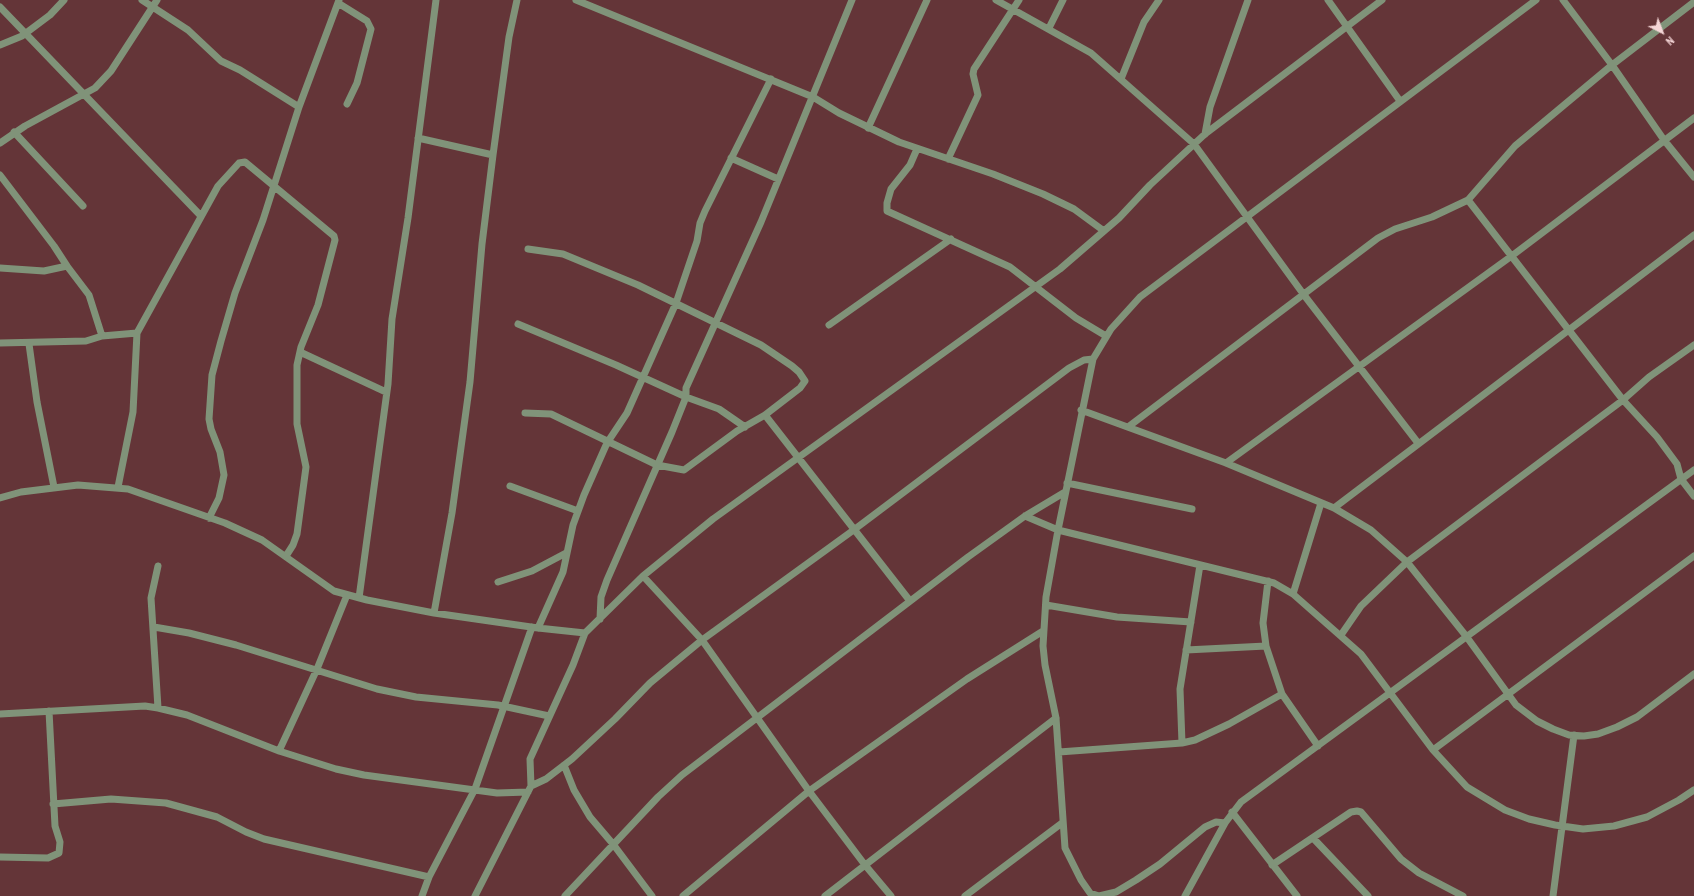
<!DOCTYPE html>
<html>
<head>
<meta charset="utf-8">
<style>
  body { margin:0 }
  #map { position:relative; width:1694px; height:896px; overflow:hidden; background:#643538; font-family:"Archivo Narrow",sans-serif }
  canvas { display:block }
  .north { position:absolute; left:1642px; top:12px; width:40px; height:40px; -webkit-text-stroke:3px #643538; paint-order:stroke; rotate:138deg; font-size:11px; font-weight:700; line-height:16px; text-align:center; color:#f5d6d7 }
  .north::after { content:''; display:block; margin:auto; width:14px; height:18px; background:#f5d6d7; clip-path:polygon(50% 0,100% 100%,50% 72%,0 100%) }
</style>
</head>
<body>
<div id="map">
<canvas width="1694" height="896"></canvas>
<div class="north">N</div>
</div>
<script>
const c = document.querySelector('canvas').getContext('2d');
c.lineJoin = 'round';
function poly(rows) {
  const path = new Path2D();
  for (const r of rows) {
    path.moveTo(r[0], r[1]);
    for (let i = 2; i < r.length; i += 2) path.lineTo(r[i], r[i + 1]);
  }
  return path;
}
function stroke(path, color, width, dash) {
  c.strokeStyle = color;
  c.lineWidth = width;
  c.lineCap = dash ? 'butt' : 'round';
  c.setLineDash(dash || []);
  c.stroke(path);
}
stroke(poly([
  [142,0,188,30,221,61,240,70,299,107],
  [576,0,813,97,839,113,899,142,993,174,1043,194,1074,209,1104,231],
  [996,0,1091,53,1194,144,1304,295,1418,443],
  [1328,0,1400,101],
  [1563,0,1612,65,1664,140,1694,177],
  [338,3,367,21,371,29,357,83,347,104],
  [0,7,201,216],
  [1049,28,1063,0],
  [0,45,22,36,50,15,64,0],
  [1121,79,1144,22,1159,0],
  [868,128,927,0],
  [14,132,83,206],
  [1205,134,1210,107,1248,0],
  [418,138,493,155],
  [0,143,25,126,95,88,111,71,157,0],
  [917,149,910,165,891,189,887,203,887,211,1010,267,1076,318,1106,336],
  [731,158,778,179],
  [948,159,978,95,973,74,974,69,1019,0],
  [0,175,54,246,67,266],
  [1468,200,1623,400,1657,437,1677,464,1681,479,1694,496],
  [0,268,44,271,67,266,89,295,102,336,137,333],
  [518,324,616,365,686,397,719,409,745,427],
  [829,325,951,239],
  [0,343,86,341,102,336],
  [29,344,37,402,54,487],
  [300,352,386,392],
  [1081,410,1226,463,1334,508,1371,530,1407,562,1466,636,1516,705,1537,721,1553,729,1569,735,1584,736,1598,734,1617,727,1637,717,1694,674],
  [525,413,551,414,657,465,684,470,737,431,765,415,800,388,805,381,799,372,792,366,761,345,638,285,563,254,528,249],
  [765,415,910,601],
  [1128,427,1378,238,1395,229,1432,217,1468,200,1515,146,1612,65,1694,2],
  [1226,463,1513,255,1694,118],
  [1067,483,1192,509],
  [510,486,578,511],
  [118,487,133,412,137,333,218,186,239,163,245,162,334,236,335,240,318,305,301,347,297,365,297,424,306,467,297,534,293,545,286,556],
  [0,498,21,492,78,485,128,489,225,523,262,540,334,591,367,600,434,613,538,628,585,633],
  [1334,508,1694,235],
  [1025,516,1058,530,1274,583,1293,594,1361,654,1433,750,1467,787,1505,810,1529,819,1555,825,1583,829,1614,826,1647,817,1679,800,1694,790],
  [209,518,219,498,224,475,220,452,211,429,209,419,212,375,221,341,235,293,263,220,299,107,339,0],
  [158,566,151,598,158,708],
  [643,576,702,640,809,791,865,865,891,896],
  [1268,581,1263,623,1266,646,1282,694,1318,746],
  [498,582,532,571,566,553],
  [1293,594,1321,503],
  [359,598,388,384,392,319,408,218,436,0],
  [1046,605,1117,617,1191,622],
  [434,613,452,513,470,382,482,244,493,155,509,37,517,0],
  [600,619,601,597,607,580,672,432,686,397,686,388,761,222,852,0],
  [154,627,189,633,236,645,377,689,416,697,498,705,549,716],
  [538,628,563,572,573,525,584,495,607,443,627,413,676,303,697,241,700,223,705,211,771,79],
  [1341,635,1361,606,1407,562,1623,400,1649,377,1694,345],
  [1186,650,1266,646],
  [0,714,145,706,158,708,187,715,279,751,336,769,364,775,497,793,528,792],
  [1182,743,1180,689,1200,565],
  [1433,750,1694,556],
  [279,751,317,669,347,595],
  [1059,752,1182,743,1195,740,1229,724,1282,694],
  [564,765,574,790,590,817,613,844,652,896],
  [531,786,530,759,573,665,585,633,643,576,713,519,1060,269,1119,218,1150,185,1205,134,1382,0],
  [53,804,111,799,166,803,217,817,246,832,264,839,429,877],
  [1232,812,1297,896],
  [1313,838,1368,896],
  [0,857,48,858,59,853,60,842,55,826,49,711],
  [1272,865,1351,812,1357,811,1361,812,1401,859,1419,873,1463,896],
  [422,896,429,877,475,789,532,627],
  [475,896,531,786,546,779,572,759,615,719,650,683,702,640,855,529,1069,368,1084,360,1093,359],
  [565,896,658,797,682,775,968,557,1025,516,1065,492],
  [683,896,809,791,967,679,1043,631],
  [825,896,1056,718],
  [965,896,1062,823],
  [1099,896,1090,893,1081,880,1065,848,1056,718,1045,665,1043,646,1046,597,1058,530,1093,359,1111,329,1140,297,1536,0],
  [1099,896,1116,892,1136,880,1160,864,1205,827,1216,822,1225,823],
  [1185,896,1225,823,1241,802,1694,470],
  [1553,896,1574,735]
]), '#809379', 7);
</script>
</body>
</html>
